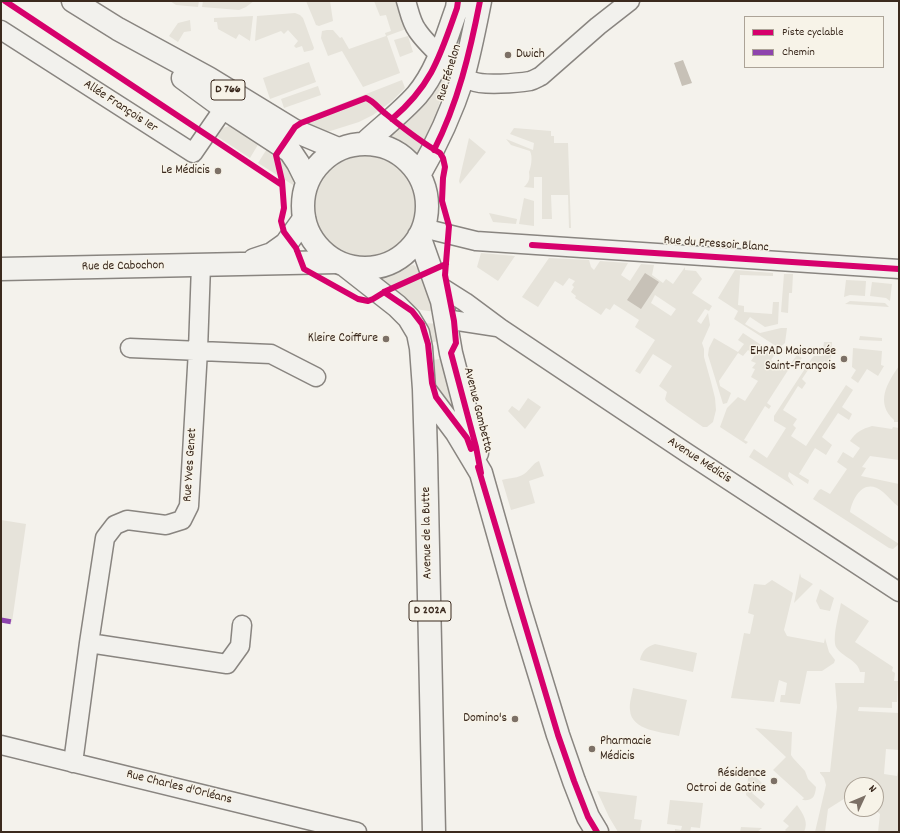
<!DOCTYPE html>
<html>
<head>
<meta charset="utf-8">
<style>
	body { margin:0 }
	#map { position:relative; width:900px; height:833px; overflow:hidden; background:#f4f2ec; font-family:Dekko,sans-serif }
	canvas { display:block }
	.frame { position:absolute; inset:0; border:2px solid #3b2a1e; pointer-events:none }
	.legend { position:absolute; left:744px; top:16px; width:140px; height:52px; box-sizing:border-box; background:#f7f3e8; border:1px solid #aca397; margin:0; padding:5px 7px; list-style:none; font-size:12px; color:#3b2a1e }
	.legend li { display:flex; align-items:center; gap:8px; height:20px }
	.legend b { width:20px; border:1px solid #aca397 }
	.north { position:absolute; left:844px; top:777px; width:40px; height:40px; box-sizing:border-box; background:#f7f3e8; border:1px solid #aca397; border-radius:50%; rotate:46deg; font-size:11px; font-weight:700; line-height:16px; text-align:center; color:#3b2a1e }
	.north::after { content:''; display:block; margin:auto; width:14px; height:18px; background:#7c7066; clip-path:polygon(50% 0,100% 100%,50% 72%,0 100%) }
</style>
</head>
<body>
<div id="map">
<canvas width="900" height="833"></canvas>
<div class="frame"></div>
<ul class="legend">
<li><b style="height:5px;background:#d6006c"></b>Piste cyclable</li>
<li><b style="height:5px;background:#8e44ad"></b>Chemin</li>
</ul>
<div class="north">N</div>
</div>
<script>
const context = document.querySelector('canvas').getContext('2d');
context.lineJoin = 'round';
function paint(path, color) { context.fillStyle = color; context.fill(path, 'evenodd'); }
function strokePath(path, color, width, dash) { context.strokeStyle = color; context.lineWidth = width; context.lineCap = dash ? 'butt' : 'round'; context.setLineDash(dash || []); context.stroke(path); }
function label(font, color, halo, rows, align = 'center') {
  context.font = font + ' Dekko,sans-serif'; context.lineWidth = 3; context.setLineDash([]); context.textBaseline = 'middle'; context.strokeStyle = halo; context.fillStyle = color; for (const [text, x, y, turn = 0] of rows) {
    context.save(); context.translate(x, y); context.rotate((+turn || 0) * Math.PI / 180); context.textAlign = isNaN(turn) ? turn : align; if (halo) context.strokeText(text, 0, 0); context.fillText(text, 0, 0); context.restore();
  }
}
paint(new Path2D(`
	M170,1H199L198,7L176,5Z
	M203,1H254L246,7L239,10L202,7Z
	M306,1H330L333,21L319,26L316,25Z
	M374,1H396L406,29L387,36L400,73L363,87L342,51L328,56L321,38L322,31L327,30H333L340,38L342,37L349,49L386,36L385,33L391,31L386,15L380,16Z
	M295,13L300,15L303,18L314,48L313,50L304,52L302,46L296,48L294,46L298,41L288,30L284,34L281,31L255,41L257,16Z
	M253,16L250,41L239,34L236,39L218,29L217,22H214V18Z
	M190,20L191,31L184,32L178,42L169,36L178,23Z
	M408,36L413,52L400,57L394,40Z
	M309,62L316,82L270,99L263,78Z
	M443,78L445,82L436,116L434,138L423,157L407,145L388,137L439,79Z
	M402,80L405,88L392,101L373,115L359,122L324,133L292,123Z
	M318,86L321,95L284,108L281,99Z
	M232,125L262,138L250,158L215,135L220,129Z
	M514,128L551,131V136H554V143H568L571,228H569L568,195H551L552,219H542V177H534V188L524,187C529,182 530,179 529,172C531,167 533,157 530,151L511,145L506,139L533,150L534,143L510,134Z
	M469,138L486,152L460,184L459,181Z
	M270,144L295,176L293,185L258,163Z
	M315 206a50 50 0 1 1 100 0a50 50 0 1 1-100 0Z
	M524,198L534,201V226L519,224Z
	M489,213L517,219L516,224L493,222Z
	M481,253L515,256L498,281L477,267Z
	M549,258L589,260L591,267L594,270L600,261L628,263L621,275L630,281L641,264L654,265L652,275L663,283L666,279L673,284L685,267V270L696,271L702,279L692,293L712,306L709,311L705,309L697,321L701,324L708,313L710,325L702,343L704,349V357L711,382L715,398L716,410L713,422L707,427H703L667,402L665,399L667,392L659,386L672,366L653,354L640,374L635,371L655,340L635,327L639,320L614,304L610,310L606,308L601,315L575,298L576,296L571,292L574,287L572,285L575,281L569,278L563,286L555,281L538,307L522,297ZM655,295L676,309L671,316L651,303Z
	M414,265C427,276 433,296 436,312L421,310L408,304L374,279L387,277L408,266Z
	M735,270L773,273V276L740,275L738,305L744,306V312L772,314L773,302H779L778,324L765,327L750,317L745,324L760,333L781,328H787L785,343L779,348L734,319L738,311L718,298Z
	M784,274H793L792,293H789L788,313L781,312Z
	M846,280L866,281L865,296L850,295L844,297Z
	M872,282L892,284L890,301L886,298L870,296Z
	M850,301L885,303L889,307L845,304Z
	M425,323L439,324L443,341L431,342Z
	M743,333L775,354L771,360L786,370L797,355L802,358L798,363L794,361L767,403L771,406L769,409L765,406L744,440L748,442L746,444L720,427L727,408L738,397L745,401L758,381L751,377L755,369L752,368L756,363L751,361L755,355L748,350L743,356L738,353L719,381L720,386L731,393L727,403L723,404L708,355L709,348L714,338L738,352L744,344L738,340Z
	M860,336L882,338V341L859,340Z
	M824,342H832L830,365L824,361L819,368L812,364L802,379L806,383L802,389L798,386L783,410L797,419L793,425L796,428L791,436L806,446L846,385L853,390L842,407L852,414L849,420L838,413L822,437L832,445L826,455L815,448L799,474L809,480L808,484L789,472L788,476L794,486L749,457L754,449L767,458L786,428L774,421V416L812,358L814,356H822Z
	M853,348L882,351L881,365L884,366L878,376L867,369L858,383L851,378L856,370L852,367Z
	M446,358L461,416L455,418L437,391L433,376V360Z
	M899,366V422H894V420C875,403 887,383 899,366Z
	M528,398L541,407L525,429L508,411L512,406L519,411Z
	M872,426L892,429L893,427L899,428V460L870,456L862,467L866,468L861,476L899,484V507C893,503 888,496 883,492C865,477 853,496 850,512L899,544L893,549L889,548L813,499L819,490L821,489L830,494L847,469L837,462L843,452L853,458L860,448L850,441C856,432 862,429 872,426Z
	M539,461L544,476L529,481L535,503L511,510L502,480C509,478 519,478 524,474C530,470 533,463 539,461Z
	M1,520L26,524L12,622L1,620Z
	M800,573L801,577L813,584L794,603Z
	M772,580L793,593L784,630L787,636L824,643L825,638L829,652L835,660L834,663L822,671H807L800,704L780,702L781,695H785L787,683L779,680L774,702L731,698L744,633L750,634L754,615L748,613L754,584L765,585Z
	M820,589L834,598L830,611L820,609L816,601Z
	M841,603L869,621L855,642L893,667L892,671L895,673L894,681H898L897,702H892V708L859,707L858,711L899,713V750L886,749L884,774L897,776L899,766V832H878L880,814L874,809H876V785H852V798L847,797L828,809L825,832H815L826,785L824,778L820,773V772H830L837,707L835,683H864L865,672H860C858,660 842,657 836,647C832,638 839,613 841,603Z
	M655,644L697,653L693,672L640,660C642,651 646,647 655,644Z
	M633,688L687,700L679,736C663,732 631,731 630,710C629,703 632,695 633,688Z
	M755,728L792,732L791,755L793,758L805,771L808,779L816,787C815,797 813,801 802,800L804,798L773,770L786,757Z
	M749,770L762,783L752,793L765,804L761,809L746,795Z
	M597,791L637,796L634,819L642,820L640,832H618L609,817Z
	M670,800L703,803L700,828L691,827L690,832H675V829L681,830L682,826L667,824Z
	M797,805C803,814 809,822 804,832H787L785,830L789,826L783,821Z
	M741,827L762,828L757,832H740Z`), '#e6e3da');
paint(new Path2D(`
	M683,60L692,83L682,86L674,63Z
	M645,273L659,282L641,309L627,300Z`), '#c7c1b7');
const street = new Path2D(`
	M406,1C409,10 411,22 417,30C424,41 460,77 472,81C483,86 518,83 530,81C534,80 537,78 541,76L598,26L630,1
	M1,30L193,153L224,108
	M423,228L476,241L899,269
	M435,283L465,302L500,328L687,453L899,592
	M445,319L497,327
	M130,348L271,354L316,377
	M89,643L227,664L240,646L242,625
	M1,745L357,832
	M73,763L89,643L105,538L115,525L127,520L166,525L182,520L189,506L198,350L201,265`);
const secondary = new Path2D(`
	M254,260L272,254L286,244L304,219
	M1,269L337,262`);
const primary = new Path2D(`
	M73,1L118,29L208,78L293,130L338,149
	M183,78L224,108L290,151L298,163L307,181
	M365,143C382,127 401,113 417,95C438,70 446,38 457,8L458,1
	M303 206a62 62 0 1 1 124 0a62 62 0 1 1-124 0Z
	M419,175C437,144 452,111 463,77C470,52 475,26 480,1
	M419,236L442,301L451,353L477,453
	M346,266L397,306L409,318L418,333L421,348L424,389L426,455L434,832
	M424,389L457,433L481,473L518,604L558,735L574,781L588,817L597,832`);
strokePath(street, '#898580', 21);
strokePath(secondary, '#898580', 25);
strokePath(primary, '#898580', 25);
strokePath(street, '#f2f1ed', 18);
strokePath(secondary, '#f2f1ed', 22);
strokePath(primary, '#f2f1ed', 22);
strokePath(new Path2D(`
	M1,620L12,622`), '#8e44ad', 5, [10, 5]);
strokePath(new Path2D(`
	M5,1L282,185
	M392,119C432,85 440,56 457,8L458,1
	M434,150C458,103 470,52 480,1
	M532,245L899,269
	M446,264L386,291L373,299L368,301L358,299L304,269L296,248L284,232L281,221L284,208L282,181L276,155L295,127L301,123L366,98C374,101 379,109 386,114C403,128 421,142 440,153L443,158L445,167L443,178L442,201L449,226L445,275L454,321L456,343L451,353L476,447L481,473
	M384,292L412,311L422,324L428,344L432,383L436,397L467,438L471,449
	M478,467L558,735L574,781L588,817L597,832`), '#d6006c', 6);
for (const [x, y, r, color] of [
	[508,55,4,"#7c7066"],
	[218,171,4,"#7c7066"],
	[386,339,4,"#7c7066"],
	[844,359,4,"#7c7066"],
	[515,719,4,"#7c7066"],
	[592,749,4,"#7c7066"],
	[774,781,4,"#7c7066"]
]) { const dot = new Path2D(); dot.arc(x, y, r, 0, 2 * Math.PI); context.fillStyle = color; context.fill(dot); strokePath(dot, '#f7f3e8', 1.5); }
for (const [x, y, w] of [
	[228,90,34],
	[430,611,42]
]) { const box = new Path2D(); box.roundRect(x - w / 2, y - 10, w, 20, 3); context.fillStyle = '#f7f3e8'; context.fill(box); strokePath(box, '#3b2a1e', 1); }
label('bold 12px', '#3b2a1e', null, [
	["D 766",228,90],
	["D 202A",430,611]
]);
label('13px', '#3b2a1e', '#f7f3e8', [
	["Dwich",516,55,"left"],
	["Le Médicis",210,171],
	["Kleire Coiffure",378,339],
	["EHPAD Maisonnée",836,352],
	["Saint-François",836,367],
	["Domino's",507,719],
	["Pharmacie",600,742,"left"],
	["Médicis",600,757,"left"],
	["Résidence",766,774],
	["Octroi de Gatine",766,789]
], 'right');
label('13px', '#3b2a1e', '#f7f3e8', [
	["Rue Fénelon",450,73,-73],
	["Allée François 1er",120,107,33],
	["Rue du Pressoir Blanc",716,245,4],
	["Rue de Cabochon",123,267,-1],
	["Avenue Gambetta",477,410,76],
	["Avenue Médicis",699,461,33],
	["Rue Yves Genet",191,465,-86],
	["Avenue de la Butte",428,533,-91],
	["Rue Charles d'Orléans",179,788,14]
]);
</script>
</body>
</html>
